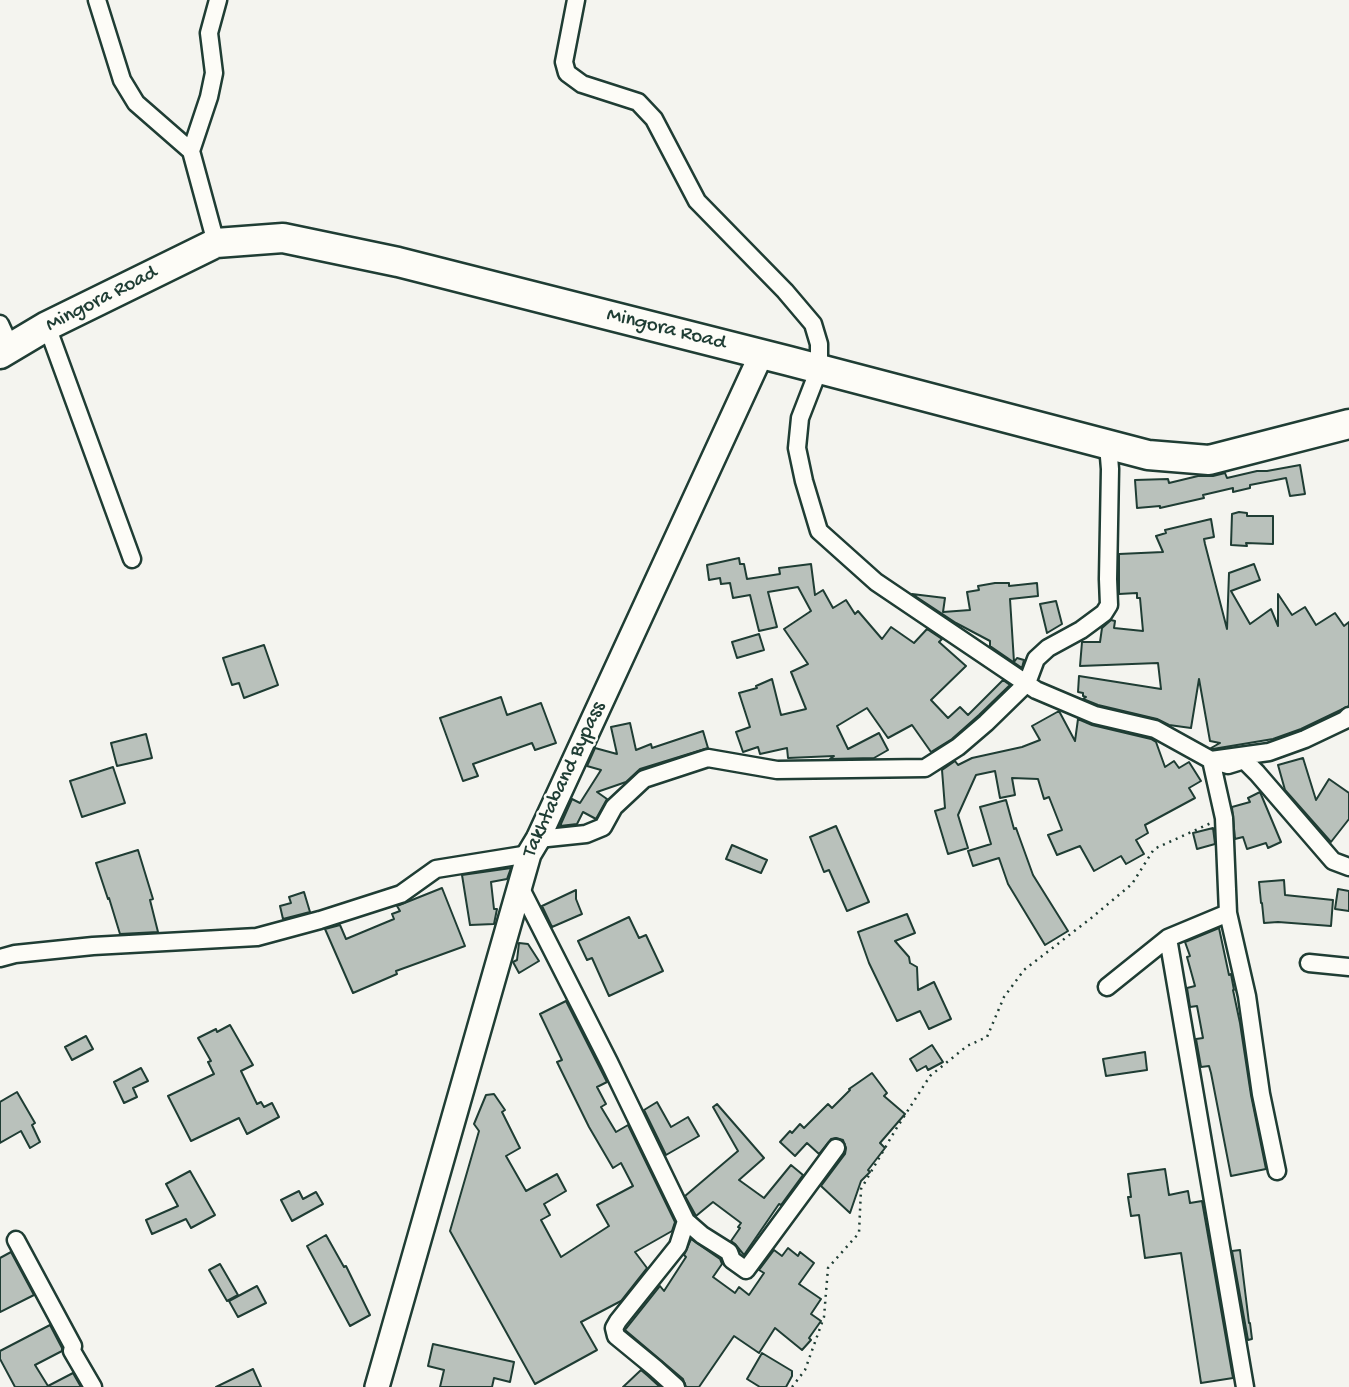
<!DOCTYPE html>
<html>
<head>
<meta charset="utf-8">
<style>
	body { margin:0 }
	canvas { display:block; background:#f4f4ef }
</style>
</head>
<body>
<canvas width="1349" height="1387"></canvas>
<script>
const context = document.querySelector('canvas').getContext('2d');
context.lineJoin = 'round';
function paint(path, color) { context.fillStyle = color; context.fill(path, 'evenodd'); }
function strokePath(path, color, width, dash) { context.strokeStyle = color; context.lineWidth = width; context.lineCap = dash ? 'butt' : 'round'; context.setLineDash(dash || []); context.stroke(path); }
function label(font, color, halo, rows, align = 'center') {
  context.font = font + ' "Gochi Hand",sans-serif'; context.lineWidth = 5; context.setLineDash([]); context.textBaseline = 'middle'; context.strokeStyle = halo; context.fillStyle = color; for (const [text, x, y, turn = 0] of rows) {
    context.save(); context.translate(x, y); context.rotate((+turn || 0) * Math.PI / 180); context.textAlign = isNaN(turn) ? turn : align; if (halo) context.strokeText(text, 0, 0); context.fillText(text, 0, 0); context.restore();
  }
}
const building = new Path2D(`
	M1300,465L1305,494L1290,496L1286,478L1250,485V488L1233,492V488L1203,495L1204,498L1160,508V506L1137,508L1135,480L1168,479L1169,483L1198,476H1213L1225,473L1227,478L1257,471H1267Z
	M1239,512L1247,513V516H1273V544L1246,543L1247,546L1231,545L1232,514Z
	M1211,519L1214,537L1204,539L1205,544L1227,629L1229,573L1254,564L1260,580L1231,591L1250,624L1271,609L1278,626V594L1292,615L1305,607L1316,625L1335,613L1344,626L1349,622V706L1301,729L1273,739L1213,749L1211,748L1220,743L1210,741L1199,679L1191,728L1169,725L1157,719L1098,705L1083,699L1086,697L1083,696V693L1078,692L1079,676L1161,689L1158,663L1080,666L1082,642H1100L1102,628L1111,620L1115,621L1114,628L1143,631L1140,598H1137V593L1119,594V554L1163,552L1156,536L1166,533L1165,530Z
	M739,558L740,564H744L747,579L780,574L779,568L811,564L815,595L823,590L833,608L846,600L855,614L858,611L882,639L891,627L914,643L927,629L942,639L939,642L966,666L931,700L948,718L960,707L968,715L1003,680L1010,685L979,715L952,739L931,752L912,725L888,738L867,708L837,726L848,749L879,733L888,750L874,758L830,759L834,756L788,758L787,748L760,754L758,747L743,752L736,732L750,727L739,693L757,688L756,686L772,679L781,715L806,709L791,672L808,664L784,629L811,611L798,587L768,592L777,627L759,631L750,595L733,598L730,583L721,584L720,578L709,580L707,565Z
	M995,583H1009V586L1037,583L1038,596L1010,599L1014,662L1017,658L1024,660L1022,668L990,646V641L956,623L912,594L945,598L943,612L970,610L967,592L979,590L978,586Z
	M1056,601L1062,624L1047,633L1040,604Z
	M759,634L764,650L737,658L732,642Z
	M264,645L278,685L244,698L239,683L232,685L223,658Z
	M501,697L507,715L541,703L556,743L535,750L532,743L473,764L478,776L463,781L440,718Z
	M1059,711L1075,741L1078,719L1092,725L1151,739L1156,742L1165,767L1174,761L1179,768L1189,762L1201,781L1189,788L1195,798L1145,825L1148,833L1136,840L1144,854L1126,864L1121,856L1094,871L1080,846L1057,855L1048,835L1062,830L1049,797L1044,799L1038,779L1012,778L1015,795L1000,798L995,771L976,775L958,815L968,848L948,854L935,811L945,808L942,770L955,761L958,765L972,758L1022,747L1040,740L1032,726Z
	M630,723L636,750L651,744L652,748L703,731L708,748L640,769L626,782L597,792L607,799L596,819L583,812L577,824L560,826L572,799L580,803L601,770L587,766L595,748L617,754L611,727Z
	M146,734L152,758L117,766L111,743Z
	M1303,758L1316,800L1329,779L1349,793V819L1331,842L1285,790L1278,765Z
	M113,767L125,803L82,817L70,781Z
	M1260,792L1281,842L1268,848L1266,843L1247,849L1243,837L1235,839L1232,807L1250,802L1248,798Z
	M1006,800L1014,829L1016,828L1033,875L1068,931L1045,945L1008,884L999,858L973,866L968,851L991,844L980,807Z
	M836,826L869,902L847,911L829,870L824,872L810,837Z
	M1213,828L1215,844L1197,849L1193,833Z
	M732,845L767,860L761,873L726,859Z
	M138,850L153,899L150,900L158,932L120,934L109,898L108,899L96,863Z
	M511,868L507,879L491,882L494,909H497L494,924L470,925L462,875Z
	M1284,880L1285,895L1333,900L1331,926L1278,922L1264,923L1262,903H1261L1259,882Z
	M442,888L465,946L396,971L397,974L353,993L325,929L340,925L346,939L394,919L392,914L400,911L397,906Z
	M1338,889L1349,891V911L1335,909Z
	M576,890V899L582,914L552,927L542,906Z
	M304,892L310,912L283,919L280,906L291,903L289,897Z
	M907,914L915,933L895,941L909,957L910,963L917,967L918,990L934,982L951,1019L929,1029L920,1011L897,1021L869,963L858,932Z
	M629,917L639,938L646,935L663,971L609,996L592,958L587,960L578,941Z
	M1219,928L1229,975L1231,974L1234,990H1233L1240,1023L1251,1095L1266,1169L1231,1176L1211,1073L1209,1066L1201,1067L1196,1039L1203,1038L1197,1006L1190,1007L1187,988L1195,986L1187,957L1190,956L1185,942Z
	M519,943L528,944L539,961L519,973L513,962L517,960Z
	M566,1001L607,1082L597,1087L606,1104L601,1107L616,1132L628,1125L675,1222L672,1231L635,1252L647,1268L621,1301L581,1322L597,1350L535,1384L450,1231L479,1131L474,1124L486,1095L494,1094L505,1110L502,1112L520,1148L506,1156L526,1191L557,1174L566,1191L544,1204L550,1215L541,1220L561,1257L609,1226L597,1205L633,1186L621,1163L613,1168L589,1127L557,1062L562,1060L540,1014Z
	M230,1025L253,1065L241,1071L257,1104L261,1102L264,1107L272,1103L279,1117L247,1134L239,1118L191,1141L168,1096L214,1074L208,1062L211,1061L198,1038L216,1029L217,1032Z
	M86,1036L93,1049L72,1060L65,1047Z
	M932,1045L943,1062L928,1070L926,1066L917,1071L910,1059Z
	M1145,1052L1147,1070L1106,1076L1103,1059Z
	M141,1068L148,1081L133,1088L137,1097L124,1103L114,1082Z
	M872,1073L887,1093L884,1096L905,1114L880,1143L885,1148L868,1170L870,1172L861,1181L850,1213L821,1186L845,1154L846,1148L843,1140L836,1138L831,1139L819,1154L807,1143L795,1156L780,1142L790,1131L792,1133L800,1124L804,1128L828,1104L832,1108L850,1090L849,1089Z
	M17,1092L35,1123L32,1125L40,1142L30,1148L21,1131L0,1143V1102Z
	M657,1102L671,1127L688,1117L699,1136L666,1155L644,1110Z
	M717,1104L764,1158L739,1180L764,1198L791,1165L803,1175L781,1205L779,1204L744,1255L735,1244L731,1241L740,1228L738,1227L741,1223L713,1202L696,1216L685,1196L738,1151L713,1107Z
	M1165,1169L1169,1195L1188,1191L1190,1203L1202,1201L1233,1378L1201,1383L1181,1253L1145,1258L1139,1215L1131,1216L1128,1197H1131L1128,1174Z
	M190,1171L215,1215L191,1228L186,1219L152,1234L146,1220L178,1206L166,1184Z
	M299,1191L303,1199L316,1192L323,1204L292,1221L281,1200Z
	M326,1235L344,1267L346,1266L370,1315L350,1326L307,1246Z
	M691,1239L720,1259L722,1264L713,1277L735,1293L739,1287L749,1295L764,1273L759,1270L774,1250L782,1256L788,1248L798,1256L800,1252L814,1263L799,1284L821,1299L811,1314L821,1321L809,1338L811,1340L802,1350L775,1328L759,1353L734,1336L699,1387H686L683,1379L625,1330L660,1286L664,1291L686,1257L684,1255Z
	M1240,1250L1249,1323H1250L1252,1339L1248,1340L1232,1251Z
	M11,1252L34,1295L0,1312V1258Z
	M220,1264L238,1295L227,1301L209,1270Z
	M257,1286L266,1303L238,1317L229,1301Z
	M50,1325L62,1348V1351L35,1365L48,1386L73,1373L81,1387H15L0,1359V1351Z
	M433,1344L514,1362L510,1382L494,1378L492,1387H440L444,1370L428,1366Z
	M762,1353L792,1371V1376L786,1387H760L747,1379Z
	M253,1369L261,1387H216Z
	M641,1370L648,1376L660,1387H623Z`);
paint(building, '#b9c1bb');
strokePath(building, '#1f3d34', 2);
const minor = new Path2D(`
	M97,0L122,80L136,103L191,151L216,243
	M576,0L564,62L567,73L582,84L638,102L654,119L697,201L785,291L813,324L819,344V369L800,418L797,448L804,481L819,531L876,582L1036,690L1095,715L1155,729L1211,760L1228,765L1241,761L1246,762L1257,773L1333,861L1349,867
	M191,151L209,97L214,73L209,33L218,0
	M0,324L11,348
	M47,326L132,559
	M538,839L586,834L603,827L614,807L644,779L708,758L777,770L925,768L958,747L986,723L1027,683L1036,659L1048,648L1081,630L1104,613L1109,605L1108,579L1110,469L1108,445
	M520,887L609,1062L686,1221L678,1246L618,1321L614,1328L616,1336L655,1368L676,1387
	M1168,938L1245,1387
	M0,958L15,954L93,946L257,937L320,920L401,894L436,869L529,854
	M1309,963L1349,967
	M1107,987L1168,938L1228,913
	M1277,1171L1261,1094L1247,996L1228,913L1224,818L1211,760L1269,752L1305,739L1345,720L1349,716
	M686,1221L702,1235L729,1252L732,1260L746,1270L836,1148
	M16,1240L73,1346L72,1351L93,1387`);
const secondary = new Path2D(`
	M377,1387L529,854L538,839L761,355`);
const trunk = new Path2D(`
	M0,354L47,326L216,243L283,238L398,262L789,361L1148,455L1209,460L1349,424`);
strokePath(minor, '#1f3d34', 21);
strokePath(secondary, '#1f3d34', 28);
strokePath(trunk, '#1f3d34', 33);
strokePath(new Path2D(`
	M792,1387L805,1370L824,1317L828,1268L859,1233L861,1189L896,1129L930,1076L967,1046L987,1037L1004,997L1024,970L1090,919L1132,884L1154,849L1211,823`), '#1f3d34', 2.5, [2, 5]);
strokePath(minor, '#fdfcf7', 16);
strokePath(secondary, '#fdfcf7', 23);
strokePath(trunk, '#fdfcf7', 28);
label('21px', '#1f3d34', '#fdfcf7', [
	["Mingora Road",102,300,-27],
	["Mingora Road",666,330,14],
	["Takhtaband Bypass",565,780,-65]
]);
</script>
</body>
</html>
